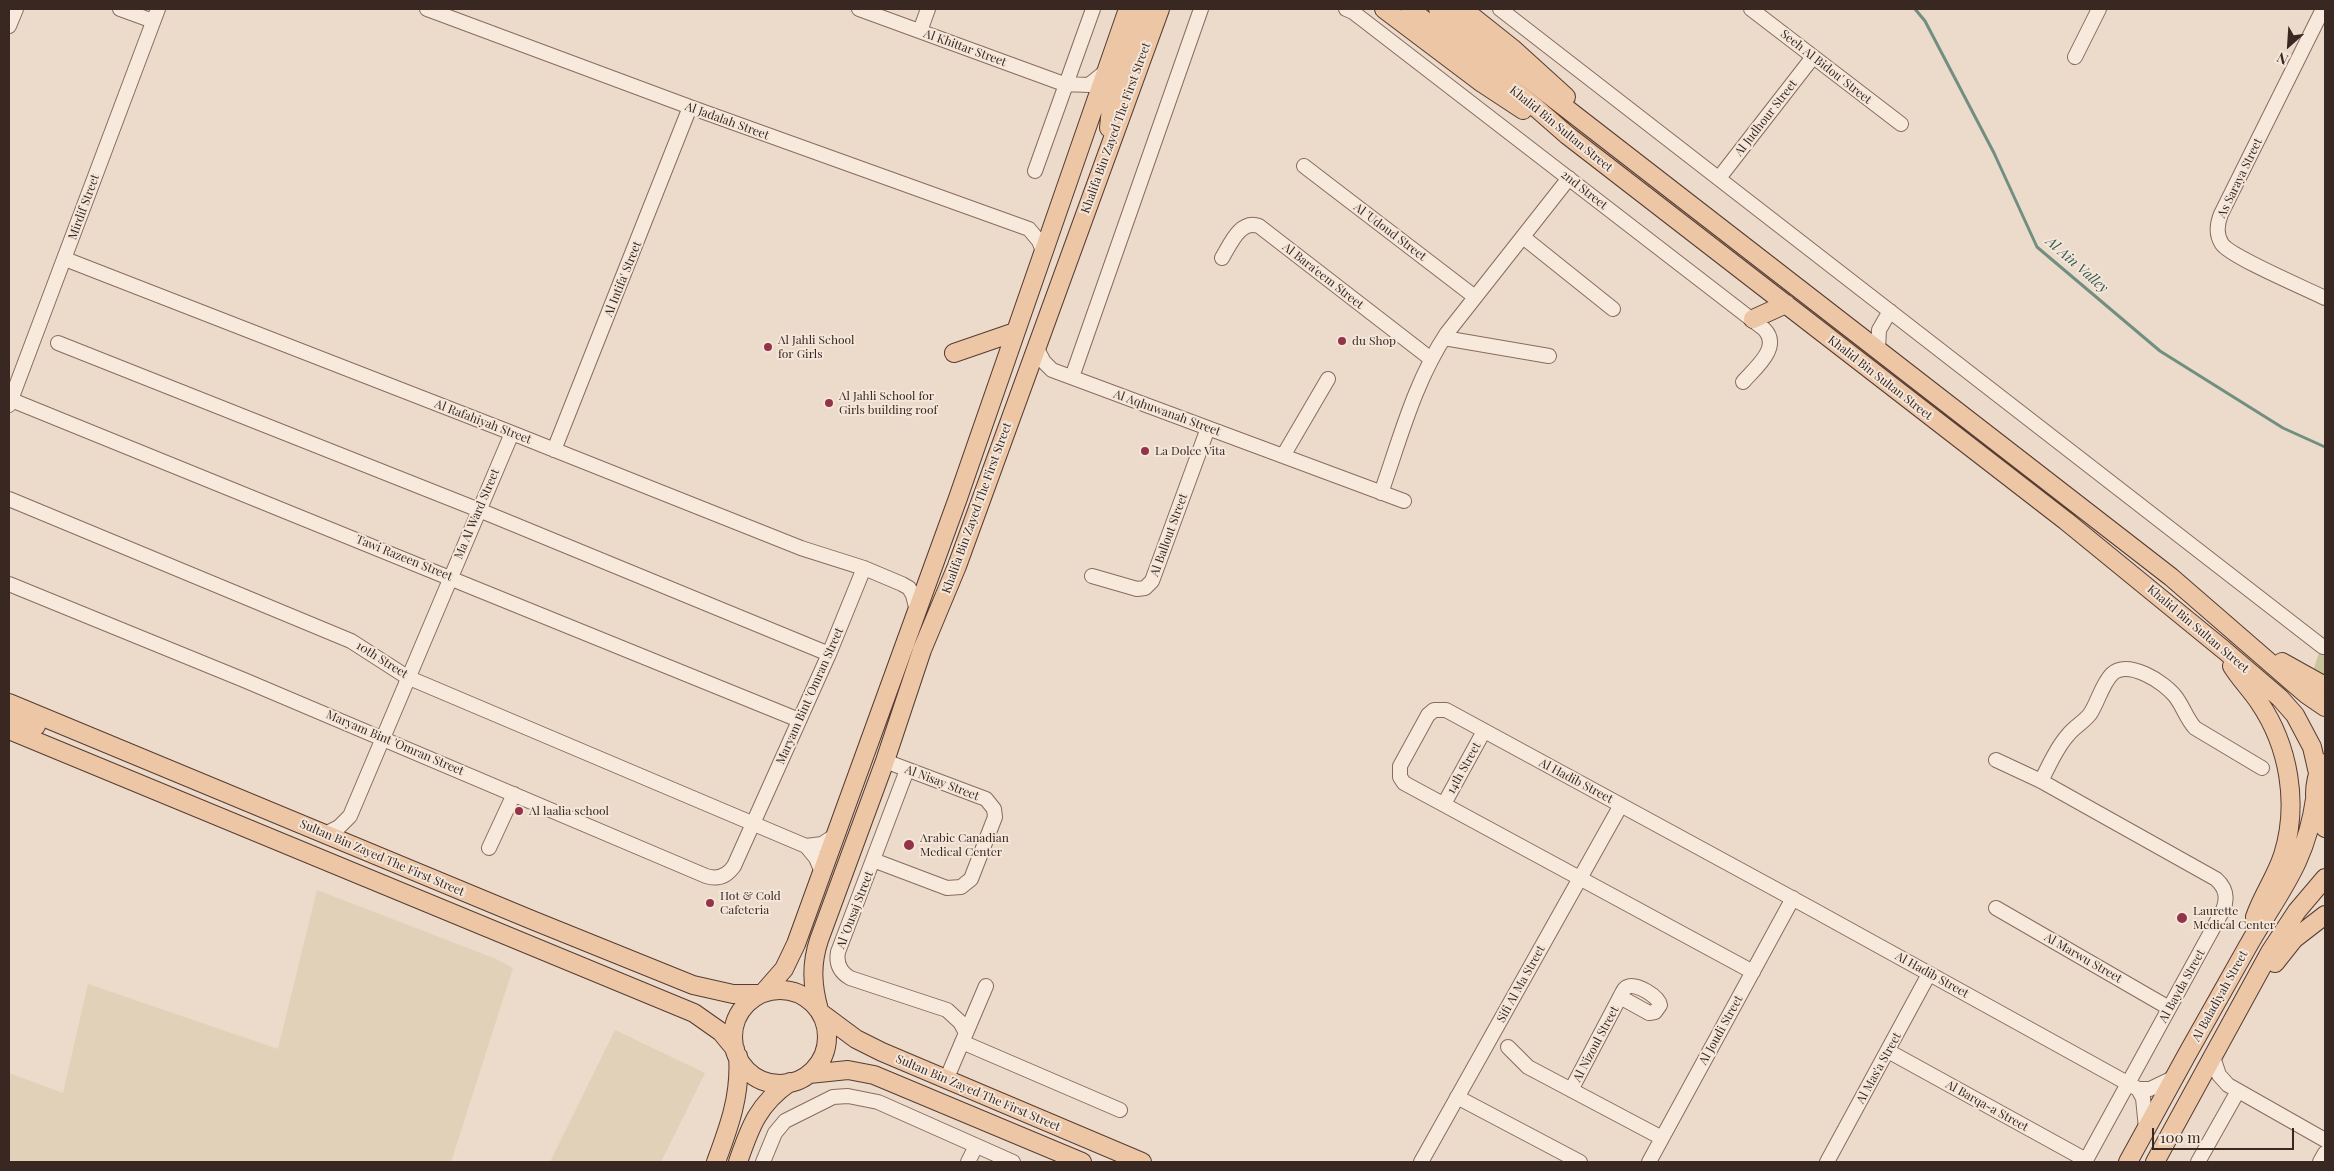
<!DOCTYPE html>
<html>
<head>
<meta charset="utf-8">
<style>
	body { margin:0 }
	#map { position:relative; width:2334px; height:1171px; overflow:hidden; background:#ecdaca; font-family:"Playfair Display",serif }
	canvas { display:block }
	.frame { position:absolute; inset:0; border:10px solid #392822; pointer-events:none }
	.north { position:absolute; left:2264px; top:20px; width:50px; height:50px; -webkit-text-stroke:4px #f4e6d9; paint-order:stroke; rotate:206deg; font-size:14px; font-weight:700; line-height:20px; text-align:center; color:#392822 }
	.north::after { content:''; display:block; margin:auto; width:18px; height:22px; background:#392822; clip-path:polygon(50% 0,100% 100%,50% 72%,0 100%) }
	.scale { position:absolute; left:2152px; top:1128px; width:142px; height:22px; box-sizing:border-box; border:2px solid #392822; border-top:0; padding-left:6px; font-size:15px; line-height:18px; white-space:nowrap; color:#392822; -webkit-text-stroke:4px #f4e6d9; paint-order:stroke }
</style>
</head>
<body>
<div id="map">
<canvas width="2334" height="1171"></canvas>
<div class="frame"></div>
<div class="north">N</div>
<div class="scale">100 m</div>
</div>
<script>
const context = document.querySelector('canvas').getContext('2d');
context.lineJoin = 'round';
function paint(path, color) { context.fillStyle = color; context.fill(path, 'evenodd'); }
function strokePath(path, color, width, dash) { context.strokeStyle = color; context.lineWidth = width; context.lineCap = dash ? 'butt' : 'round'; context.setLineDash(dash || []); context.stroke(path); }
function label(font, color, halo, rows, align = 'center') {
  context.font = font + ' "Playfair Display",serif'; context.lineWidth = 4; context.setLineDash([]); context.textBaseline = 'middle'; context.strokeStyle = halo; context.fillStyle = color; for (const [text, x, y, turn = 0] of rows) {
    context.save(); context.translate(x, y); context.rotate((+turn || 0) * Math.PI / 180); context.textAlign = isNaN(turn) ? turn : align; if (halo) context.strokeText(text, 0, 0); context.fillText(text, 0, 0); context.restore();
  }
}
paint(new Path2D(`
	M317,890L496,959L513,968L451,1162H9V1073L63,1093L88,984L278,1049Z
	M615,1030L705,1073L661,1162H550Z`), '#e1d1b8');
paint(new Path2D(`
	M2325,635V677L2313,671Z`), '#cac59e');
strokePath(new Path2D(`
	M1915,9L1925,21L1994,153L2037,247L2160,351L2283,428L2325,447`), '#718f81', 3);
const minor = new Path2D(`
	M120,9L153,21
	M427,9L690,107L1029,229L1039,241L1044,254
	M859,9L1064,84L1089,85L1105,72
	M1346,9L1353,12L1764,329C1782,347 1755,368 1743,382
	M1500,9L2323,647
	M1751,9L1901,124
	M2323,9L2221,214C2217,224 2216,235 2222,244C2231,257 2307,289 2325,298
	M9,26L16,9
	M920,31L928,9
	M2075,57L2099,9
	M1304,166L1475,297
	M1035,171L1093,9
	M1719,178L1813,57
	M1523,237L1613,309
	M1222,258C1230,245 1240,219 1259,226L1431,359
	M65,259L512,433L801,548L864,568L902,584L909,588L913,595L917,611
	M1444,338L1549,356
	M58,343L479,510L829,654
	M1036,347L1044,362L1052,370L1404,501
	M1878,349L1879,330L1890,311
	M1072,377L1201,9
	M9,399L799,720
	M9,405L158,9
	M554,450L690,107
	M1283,456L1328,379
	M1381,493C1400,439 1415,381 1447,333L1569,178
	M9,499L351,641L407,677L806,846L822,844L836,835
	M1092,576L1137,589L1145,588L1152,581L1208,428
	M9,584L244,680L706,876C718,880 727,876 734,866L829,654L864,568
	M1996,760L2041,781L2216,879C2226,888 2228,898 2223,910L2085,1162
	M907,770L838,952C836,963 840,972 850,978L947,1010L960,1022L966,1033
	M2041,781C2049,766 2056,748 2068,735C2074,727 2084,722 2090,714C2098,702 2102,684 2112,674C2128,659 2164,682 2175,696C2183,706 2186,718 2195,728L2262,768
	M1444,804L1484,731
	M325,834L339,827L350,816L512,433
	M806,846L816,858L822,872
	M489,848L514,794
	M873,860L947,888L961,887L971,879L995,817L994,809L986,799L885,761
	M1996,908L2169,1008
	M1753,972L1404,783L1400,777V766L1428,715L1434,710H1446L1812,909L2138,1089H2150L2175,1077
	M962,1042L1120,1110
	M1508,1047L1528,1067L1662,1138
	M1888,1051L2086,1160
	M2213,1057L2219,1075L2228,1085L2325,1140
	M946,1080L986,986
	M2138,1089L2143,1098L2146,1128
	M1571,1090L1620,997C1622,994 1623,989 1627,987C1636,982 1659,997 1660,1005L1655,1012L1649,1013L1620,997
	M1457,1097L1580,1162
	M763,1162L775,1133L785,1121L833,1097L848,1096L878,1102L1013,1162
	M968,1162L976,1146
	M1421,1162L1621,805
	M1649,1162L1793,898
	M1827,1162L1929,974
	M2198,1162L2238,1091
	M2320,1162L2325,1153`);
const major = new Path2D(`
	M1384,9L1482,83L1523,110
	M1410,9L1535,107L1567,135L2066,521L2224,650L2280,698L2295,715L2312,747L2318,773
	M1438,9L2171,577L2306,694L2325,707
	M1463,9L1512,48L1566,97
	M1109,128L1112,98L1144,9
	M1753,319L1786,304
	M954,353L1015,332
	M2282,662L2325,686
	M2232,666C2240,679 2251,690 2259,702C2289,746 2299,804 2283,855C2276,877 2262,896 2255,917
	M9,703L532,920L693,985L733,994H761
	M9,716L36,726
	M9,730L694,1013L721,1032L735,1049
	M2322,763C2313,784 2312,807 2325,828
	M2275,963L2294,939L2325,915
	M733 1037a47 47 0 1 1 94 0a47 47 0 1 1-94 0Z
	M763,993L784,969L796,944L958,498L1128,9
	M819,1010C812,985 811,964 819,940L885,761L922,650L957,566L1160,9
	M821,1013L856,1039L882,1052L1142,1162
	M809,1074L848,1070L874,1075L1082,1162
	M716,1162C729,1127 741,1095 738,1056
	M738,1162C750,1127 758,1104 790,1082
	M2128,1162C2167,1090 2207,1018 2248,946C2278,893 2306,864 2315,799
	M2155,1162L2270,952L2297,911L2325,878`);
strokePath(minor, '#886c5f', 16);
strokePath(major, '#563c33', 20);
strokePath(minor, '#f7eadd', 14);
strokePath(major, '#ecc6a5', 18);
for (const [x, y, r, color] of [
	[1342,341,5,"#933349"],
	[768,347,5,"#933349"],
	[829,403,5,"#933349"],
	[1145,451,5,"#933349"],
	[519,811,5,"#933349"],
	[909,845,6,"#933349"],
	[710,903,5,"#933349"],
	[2182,918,6,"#933349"]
]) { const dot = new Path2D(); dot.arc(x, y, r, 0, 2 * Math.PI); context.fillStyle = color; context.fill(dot); strokePath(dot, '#f4e6d9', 2); }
label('12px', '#392822', '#f4e6d9', [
	["Al Khittar Street",965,48,20],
	["Seeh Al Bidou' Street",1826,67,38],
	["Al Judhour Street",1766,118,-52],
	["Al Jadalah Street",727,121,20],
	["Khalifa Bin Zayed The First Street",1116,128,-70],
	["Khalid Bin Sultan Street",1561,129,39],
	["As Saraya Street",2240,178,-64],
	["2nd Street",1584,190,38],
	["Mirdif Street",84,207,-70],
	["Al 'Udoud Street",1390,232,37],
	["Al Bara'eem Street",1323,276,38],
	["Al Intifa' Street",623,279,-68],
	["Khalid Bin Sultan Street",1880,378,38],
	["Al Aqhuwanah Street",1167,413,20],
	["Al Rafahiyah Street",483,422,21],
	["Khalifa Bin Zayed The First Street",977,508,-70],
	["Ma Al Ward Street",477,514,-67],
	["Al Ballout Street",1169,535,-70],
	["Tawi Razeen Street",404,558,22],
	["Khalid Bin Sultan Street",2198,629,40],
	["10th Street",382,660,32],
	["Maryam Bint 'Omran Street",810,696,-66],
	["Maryam Bint 'Omran Street",395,743,23],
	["14th Street",1464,768,-61],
	["Al Hadib Street",1576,781,28],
	["Al Nisay Street",942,783,21],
	["Sultan Bin Zayed The First Street",382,858,23],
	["Al 'Ousaj Street",855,910,-69],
	["Al Marwu Street",2083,958,30],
	["Al Hadib Street",1932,975,29],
	["Sifi Al Ma Street",1521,984,-61],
	["Al Bayda Street",2182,986,-61],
	["Al Baladiyah Street",2220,996,-61],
	["Al Joudi Street",1721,1030,-61],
	["Al Nizoul Street",1596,1044,-62],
	["Al Mas'a Street",1879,1068,-61],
	["Sultan Bin Zayed The First Street",978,1093,23],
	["Al Barqa-a Street",1987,1106,29]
]);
label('12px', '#392822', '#f4e6d9', [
	["Al Jahli School",778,340],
	["for Girls",778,354],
	["du Shop",1352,341],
	["Al Jahli School for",839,396],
	["Girls building roof",839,410],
	["La Dolce Vita",1155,451],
	["Al laalia school",529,811],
	["Arabic Canadian",920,838],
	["Medical Center",920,852],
	["Hot & Cold",720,896],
	["Cafeteria",720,910],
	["Laurette",2193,911],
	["Medical Center",2193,925]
], 'left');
label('italic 14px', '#32584d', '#f4e6d9', [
	["Al Ain Valley",2077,265,41]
]);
</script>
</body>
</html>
